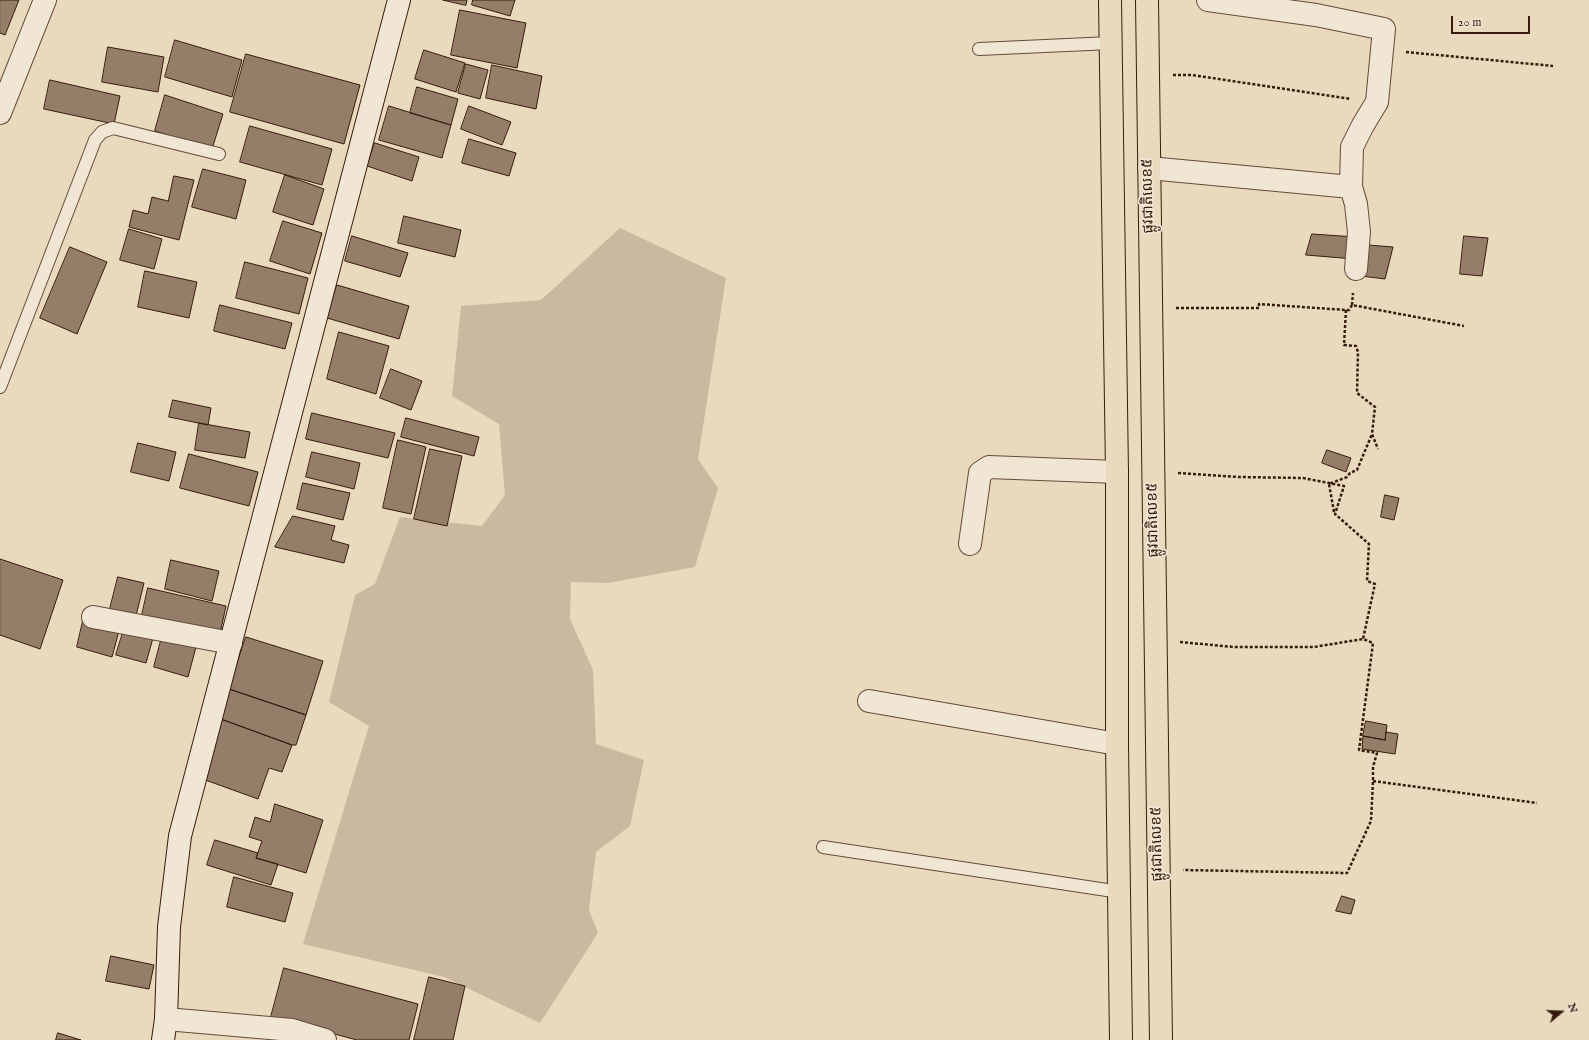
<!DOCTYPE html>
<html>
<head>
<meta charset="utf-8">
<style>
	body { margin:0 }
	#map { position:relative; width:1589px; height:1040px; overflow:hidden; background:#e9d9bd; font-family:"IM FELL English",serif }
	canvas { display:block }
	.north { position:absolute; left:1541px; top:992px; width:40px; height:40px; -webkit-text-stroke:3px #f1e6d4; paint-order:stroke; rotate:71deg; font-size:11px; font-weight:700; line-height:16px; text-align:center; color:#371c0d }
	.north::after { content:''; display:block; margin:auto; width:14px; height:18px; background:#371c0d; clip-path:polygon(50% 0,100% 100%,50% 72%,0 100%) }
	.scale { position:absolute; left:1451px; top:16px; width:79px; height:18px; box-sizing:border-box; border:2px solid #371c0d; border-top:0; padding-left:5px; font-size:12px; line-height:14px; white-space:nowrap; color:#371c0d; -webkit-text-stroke:3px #f1e6d4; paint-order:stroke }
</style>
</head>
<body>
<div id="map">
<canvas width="1589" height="1040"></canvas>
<div class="north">N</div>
<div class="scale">20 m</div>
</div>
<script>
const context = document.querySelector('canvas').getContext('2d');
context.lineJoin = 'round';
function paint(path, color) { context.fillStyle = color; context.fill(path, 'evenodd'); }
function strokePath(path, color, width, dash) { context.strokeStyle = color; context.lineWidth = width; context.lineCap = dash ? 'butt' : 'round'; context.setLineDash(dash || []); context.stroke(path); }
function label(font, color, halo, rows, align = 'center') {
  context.font = font + ' "IM FELL English","Noto Sans Khmer",serif'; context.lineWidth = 3.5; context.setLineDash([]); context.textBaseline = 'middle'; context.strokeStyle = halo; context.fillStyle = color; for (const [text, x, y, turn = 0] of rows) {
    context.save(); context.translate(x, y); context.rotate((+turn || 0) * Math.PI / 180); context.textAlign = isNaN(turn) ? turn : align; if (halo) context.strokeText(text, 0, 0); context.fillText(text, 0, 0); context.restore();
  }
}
paint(new Path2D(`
	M620,228L726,278L698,459L718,488L695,567L608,583L571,582L570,619L593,670L596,744L644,760L630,826L596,852L589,910L598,933L540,1023L444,977L303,944L369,726L329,702L355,595L375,584L400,517L482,526L505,495L499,424L452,396L461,306L541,300Z`), '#cbb99f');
const building = new Path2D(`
	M0,0H19L5,35L0,33Z
	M443,0H467L466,5Z
	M473,0H515L510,16L472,5Z
	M460,10L526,23L517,68L451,55Z
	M175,40L242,60L232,97L165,77Z
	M108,47L164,57L158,92L102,82Z
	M424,50L465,63L456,92L415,79Z
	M246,54L360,85L344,144L230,112Z
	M466,64L488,70L480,99L458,93Z
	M492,65L542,76L536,109L486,98Z
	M50,80L120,96L114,124L44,109Z
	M417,87L458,99L451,125L410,113Z
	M165,95L223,114L212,149L155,131Z
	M389,106L451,125L442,158L379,140Z
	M469,106L511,122L502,145L461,129Z
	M250,126L332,149L322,185L240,162Z
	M469,139L516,153L509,176L462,163Z
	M375,143L419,157L412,181L367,166Z
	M203,169L246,180L236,219L192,207Z
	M285,175L324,189L313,225L273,212Z
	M174,176L194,180L179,240L129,227L133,210L148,214L152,197L168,201Z
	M404,216L461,230L455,257L398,243Z
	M283,221L322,233L310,274L270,261Z
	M129,229L162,239L154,269L120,260Z
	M1312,234L1356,237L1354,259L1306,255Z
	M352,236L408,253L400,277L345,261Z
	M1464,236L1488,238L1482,276L1460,274Z
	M1368,245L1393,247L1385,279L1361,276Z
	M70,247L107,262L77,334L40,318Z
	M245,262L308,278L299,314L236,298Z
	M145,271L197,282L189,318L138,307Z
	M337,285L409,306L399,339L327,318Z
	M220,305L292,323L285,349L214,331Z
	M339,332L389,346L376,394L327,379Z
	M391,369L422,381L411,410L380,398Z
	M173,400L211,408L208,425L169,417Z
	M312,413L395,433L388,458L306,439Z
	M406,418L479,437L474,456L401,437Z
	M199,423L250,432L245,458L195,450Z
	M398,440L426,447L411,514L383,508Z
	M138,443L176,452L169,481L131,472Z
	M430,449L462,456L447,526L414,519Z
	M1327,450L1351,458L1346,472L1322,463Z
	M312,452L360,463L354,489L306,477Z
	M189,454L258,472L249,506L180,488Z
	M303,483L350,493L343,520L297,509Z
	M1385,495L1399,498L1394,520L1381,517Z
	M293,516L335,526L331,540L349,545L344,563L275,547Z
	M0,559L63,580L40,649L0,635Z
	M171,560L219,571L212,601L165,589Z
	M118,577L144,583L135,620L109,613Z
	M148,588L226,606L219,638L141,620Z
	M83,621L119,631L112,657L77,647Z
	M124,629L153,638L146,663L116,655Z
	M162,637L196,647L188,677L154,667Z
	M246,637L323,661L306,715L229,689Z
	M229,689L306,715L296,745H292L218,718Z
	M218,718L292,745L282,772L269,768L258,799L197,777Z
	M1366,721L1387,725L1385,740L1363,736Z
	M1386,732L1398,734L1395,754L1362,749L1363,736L1385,740Z
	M275,804L323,820L306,873L256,858L262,841L249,837L255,817L270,822Z
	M215,840L258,853L256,858L278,864L271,885L207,865Z
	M234,877L293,893L285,922L227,907Z
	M1342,896L1355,900L1351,914L1336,911Z
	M111,956L154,965L149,989L106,981Z
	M284,968L418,1004L409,1040H357L271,1017Z
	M429,977L465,986L453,1040H414Z
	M58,1033L81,1040H56Z`);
paint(building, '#947e69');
strokePath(building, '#371c0d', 1);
const lane = new Path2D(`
	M979,49L1111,43
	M0,387L95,140L102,132L113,128L219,154
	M823,847L1120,892`);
const street = new Path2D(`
	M1208,0L1316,15L1384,29L1377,102L1363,125L1352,147L1351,187L1356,204L1359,232L1356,269
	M0,113L45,0
	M1149,168L1351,187
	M970,544L980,473L989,467L1117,472
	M93,617L231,643
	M869,701L1117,744
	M166,1019L292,1030L325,1040`);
const secondary = new Path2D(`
	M163,1040L166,1019L169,927L180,836L399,0`);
const highway = new Path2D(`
	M1110,0L1117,472V744L1121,1040
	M1147,0L1161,1040`);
strokePath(lane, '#644b39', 14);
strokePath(street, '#644b39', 24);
strokePath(secondary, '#371c0d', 24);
strokePath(highway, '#371c0d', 24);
strokePath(new Path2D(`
	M1406,52L1553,66
	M1173,75H1192L1351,99
	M1352,305L1353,293
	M1176,308H1259V304L1346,310H1349L1352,305L1464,326
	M1346,310L1344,345L1356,346L1358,352L1357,393L1375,407L1372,434L1378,449
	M1178,473L1238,477L1303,478L1344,486L1335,514L1369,544L1367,581L1375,584L1363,639L1373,643L1359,750L1377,753L1373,767V781L1371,821L1347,873L1183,870
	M1334,512L1329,484L1347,477L1350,473L1357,470L1372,434
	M1180,642L1234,647H1314L1363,639
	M1373,781L1537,803`), '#371c0d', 2.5, [3, 2]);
strokePath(lane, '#f1e6d4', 12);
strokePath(street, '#f1e6d4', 22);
strokePath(secondary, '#f1e6d4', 22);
strokePath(highway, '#e9d9bd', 22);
label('15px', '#371c0d', '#f1e6d4', [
	["ផ្លូវជាតិលេខ៥",1149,196,-91],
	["ផ្លូវជាតិលេខ៥",1154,520,-91],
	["ផ្លូវជាតិលេខ៥",1158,844,-91]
]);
</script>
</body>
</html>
